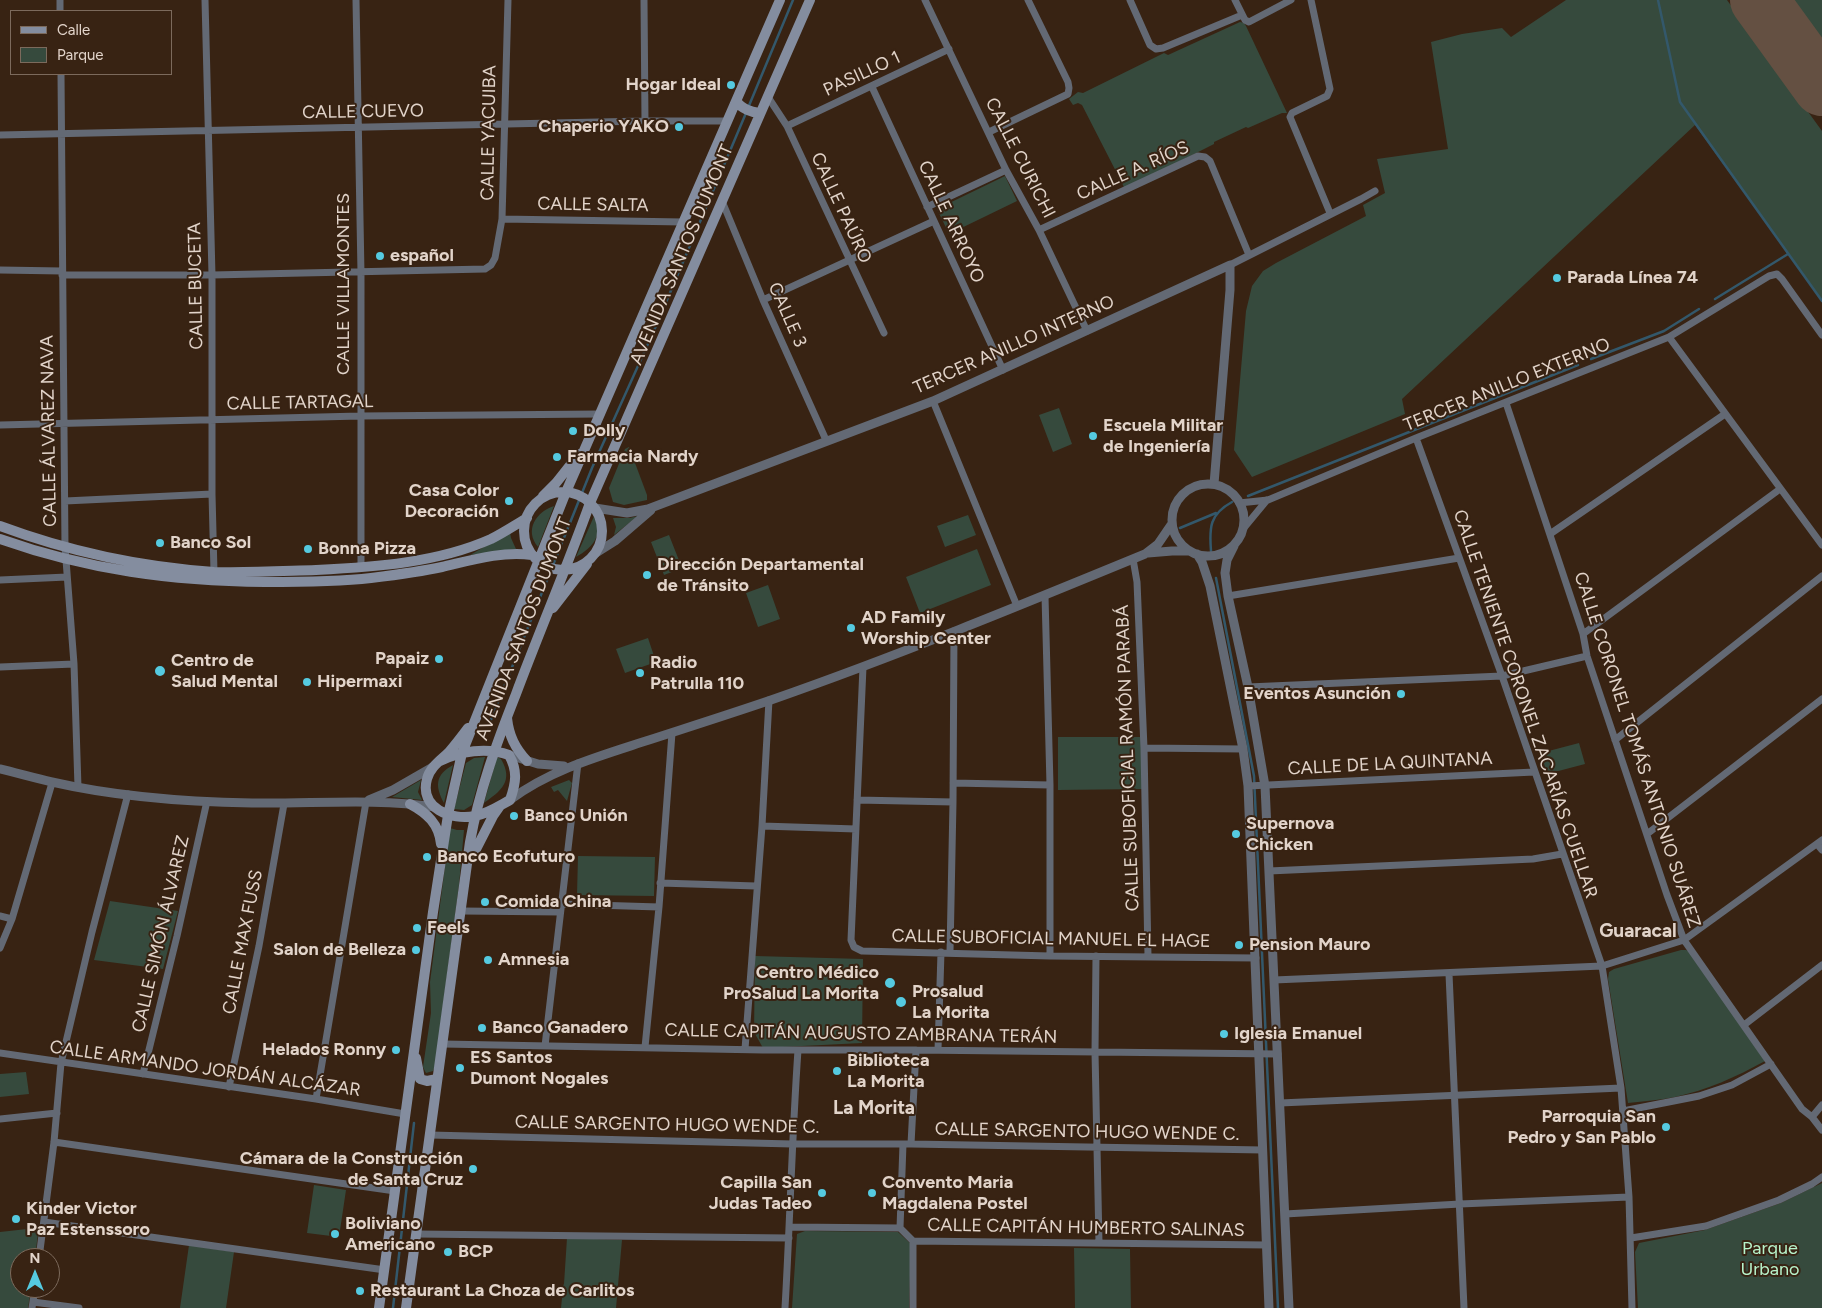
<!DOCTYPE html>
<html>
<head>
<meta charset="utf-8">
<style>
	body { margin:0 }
	#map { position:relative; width:1822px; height:1308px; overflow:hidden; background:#382313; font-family:Figtree,sans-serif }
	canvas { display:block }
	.legend { position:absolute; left:10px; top:10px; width:162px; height:65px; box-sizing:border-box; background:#382313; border:1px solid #7c6a5c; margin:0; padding:6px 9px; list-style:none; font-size:15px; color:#e2d4ca }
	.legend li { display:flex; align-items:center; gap:10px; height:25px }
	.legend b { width:25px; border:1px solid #7c6a5c }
	.north { position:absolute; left:10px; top:1248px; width:50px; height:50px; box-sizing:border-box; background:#382313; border:1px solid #7c6a5c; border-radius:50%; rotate:0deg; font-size:14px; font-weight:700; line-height:20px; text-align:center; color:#e2d4ca }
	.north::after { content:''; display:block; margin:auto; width:18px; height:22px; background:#55cae0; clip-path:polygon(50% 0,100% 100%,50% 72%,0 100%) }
</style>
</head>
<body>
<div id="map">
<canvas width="1822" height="1308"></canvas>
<ul class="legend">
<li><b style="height:6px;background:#848d9f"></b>Calle</li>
<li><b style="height:14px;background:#364a3d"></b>Parque</li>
</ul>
<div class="north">N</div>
</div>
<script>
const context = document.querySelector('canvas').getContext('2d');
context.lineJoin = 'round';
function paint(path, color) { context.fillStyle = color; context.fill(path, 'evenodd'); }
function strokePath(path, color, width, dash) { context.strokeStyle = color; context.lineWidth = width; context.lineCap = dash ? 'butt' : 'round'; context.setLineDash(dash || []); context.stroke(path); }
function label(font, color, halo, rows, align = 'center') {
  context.font = font + ' Figtree,sans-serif'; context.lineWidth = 4; context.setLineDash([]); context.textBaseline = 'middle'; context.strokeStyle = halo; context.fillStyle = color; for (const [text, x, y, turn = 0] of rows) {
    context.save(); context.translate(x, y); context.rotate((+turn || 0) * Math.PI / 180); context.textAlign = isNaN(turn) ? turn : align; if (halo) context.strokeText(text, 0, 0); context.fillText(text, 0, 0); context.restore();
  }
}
paint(new Path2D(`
	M1566,0H1727L1822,131V301L1695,125L1402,399L1405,414L1252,477L1234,450L1246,311L1252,286L1263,271L1276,263L1366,216L1363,205L1385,193L1377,159L1448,149L1431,42L1462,34L1502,28L1511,37Z
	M1792,0H1822V41Z
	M1240,22L1244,23L1246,26L1287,113H1282L1248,128L1246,127L1214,142V144L1125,189L1082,105L1078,103L1073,105L1069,99L1078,92L1083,93L1164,53L1168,55Z
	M1005,176L1017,201L949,234L937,209Z
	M1059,408L1072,444L1053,452L1039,415Z
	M629,447L647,495V500L624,505L613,502L609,488L625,449Z
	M554,506L538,547C524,530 536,512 554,506Z
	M595,514C603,535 594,547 576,557Z
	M968,515L976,535L945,547L937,526Z
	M638,516L614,535L616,527L613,518H630Z
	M510,532L511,538L516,549L470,555Z
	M669,535L682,568L664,575L651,542Z
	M977,549L991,585L920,613L906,577Z
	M768,585L780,619L758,627L746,593Z
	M648,638L656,662L625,673L616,649Z
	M1058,737H1142V789L1058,790Z
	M1579,743L1585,764L1547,774L1541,753Z
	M485,757L472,805L464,810L454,809L466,763L474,758Z
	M497,757L501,759C514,781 501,791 484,803Z
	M453,765L444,803C435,786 435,775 453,765Z
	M421,780L418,792L422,800L392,797Z
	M569,780L572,783L567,801L558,790L554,792L551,787Z
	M450,828L457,830H464L459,885L435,1066L433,1071L426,1073L423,1067L431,1013L430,982Z
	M578,856L655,857L654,896L577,895Z
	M110,901L178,911L163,969L94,960Z
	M1681,950H1686L1690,952L1765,1061C1736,1077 1707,1090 1675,1097C1660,1100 1644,1101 1628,1103L1608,979L1609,972L1614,969Z
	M755,956L863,959L862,1043L763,1048L754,1032Z
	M26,1072L29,1094L0,1097V1074Z
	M1822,1183V1308H1638L1635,1252L1639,1243L1705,1230L1781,1203Z
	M314,1185L346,1190L339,1237L307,1233Z
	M27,1229L38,1233L35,1258H20V1288H31L28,1308H0V1232Z
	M805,1231L898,1232L911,1244L909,1308H792L797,1234Z
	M567,1238L622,1240L616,1308H561L562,1298L559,1292L564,1284Z
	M189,1245L234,1252L226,1308H180Z
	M1074,1248L1130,1249L1131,1308H1075Z`), '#364a3d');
strokePath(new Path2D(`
	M1658,0L1680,102L1822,301
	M748,108L793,0
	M1715,299L1788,254
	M1591,359L1664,331L1699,309
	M1248,496L1578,365
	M1180,528L1216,513
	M1211,551C1209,527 1210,514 1232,502
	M1216,578L1254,776L1278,1308
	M488,727L592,468L656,326L746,113
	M393,1308L414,1123`), '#33586b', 2.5);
strokePath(new Path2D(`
	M1759,0L1822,87`), '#645042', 58);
strokePath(new Path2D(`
	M60,0V11
	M205,0L212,275V494L214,572
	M356,0L361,273V568
	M644,0L645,121
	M925,0L1006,170L1039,230L1087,331
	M1130,0L1150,45L1156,49L1163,48L1242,15
	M1235,0L1245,20L1249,22L1291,0
	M1311,0L1330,89L1327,96L1292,113L1290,117L1330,213
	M61,74L65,547L74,664L78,787
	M872,87L1003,370
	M768,97L787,126L884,333
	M787,126L949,49
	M989,132L1068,94L1069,88L1068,82L1028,0
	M0,135L645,121H727
	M722,201L763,300L826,440
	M927,207L1006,170
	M502,219L683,222
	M1039,230L1198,156L1205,157L1210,161L1249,255
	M1230,265L1361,199L1375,191
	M0,270L62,271
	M62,275H212L485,269L491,265L495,258L502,219L508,0
	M763,300L934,221
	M1669,337L1822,545
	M933,401L1017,606
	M1506,403L1583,634L1587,656L1667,895L1684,940L1802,1109L1812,1117L1822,1130
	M0,425L360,416L601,414
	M1416,438L1502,676L1602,966L1621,1088L1629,1197L1632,1308
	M65,501L212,494
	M1239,503L1268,500L1416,438L1669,337L1769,276L1777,274L1782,279L1822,335
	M1243,529L1267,500
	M1550,534L1725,414
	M1133,559L1137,582L1144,748L1148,956
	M0,580L67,577
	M1045,596L1050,785V956
	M1228,596L1459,558
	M1583,634L1780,489
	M0,667L74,664
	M863,667L851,940L854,947L862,951L1050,956L1256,958
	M1248,687L1502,676L1587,656
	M1615,740L1822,576
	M1144,748L1243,749
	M953,783L1050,785
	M1248,786L1534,772
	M857,800L953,802
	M762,826L856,829
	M1647,834L1822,699
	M1817,844L1822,850
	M1269,871L1533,859L1562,854
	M660,883L756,886
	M561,904L659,907
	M462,911L560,912
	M0,916L12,919
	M0,948L12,919L52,783
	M950,952L953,802L954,631
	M1096,956L1095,1052L1099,1243
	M1449,974L1464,1308
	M1274,980L1602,966L1684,940L1822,840
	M1744,1025L1822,965
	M443,1044L763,1050H916L1278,1054
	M545,1046L578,763
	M645,1047L659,907L672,733
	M745,1049L762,826L769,700
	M938,1050L941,952
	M0,1053L316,1099L405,1114
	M143,1074L177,936L207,801
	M229,1087L259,946L284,804
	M316,1099L366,802
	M1280,1103L1621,1088
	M1623,1111L1699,1096L1732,1085L1771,1064
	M1812,1117L1822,1105
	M0,1119L57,1113
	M430,1135L792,1144H911L1263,1150
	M54,1142L395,1191
	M911,1144L916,1050
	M1285,1214L1460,1204L1629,1197
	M44,1222L385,1270
	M790,1227L900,1228L913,1241L1267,1245
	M900,1228L903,1144
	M416,1234L789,1238
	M1631,1238L1706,1226L1779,1200L1812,1184L1822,1177
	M39,1258L54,1142L61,1063L92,932L128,794
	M33,1302L79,1308
	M32,1308L35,1288
	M785,1308C790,1222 792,1136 798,1050
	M913,1308V1241`), '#636974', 7);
strokePath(new Path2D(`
	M1172 520a36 36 0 1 1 72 0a36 36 0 1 1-72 0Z
	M595,508L627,513L648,509L933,401L1230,265V290L1214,484
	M1234,546L1227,560L1225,573L1228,596L1248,687L1265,786L1289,1308
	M596,553L615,541L651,510
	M1148,553L1172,551H1190
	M1197,554L1202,562L1210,586L1243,749L1248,786L1269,1308
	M509,755L538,764L564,766
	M0,769C17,773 34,778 52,782C113,796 189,802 252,803C313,804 374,798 435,807
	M369,800L393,790L433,767
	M510,800C552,769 600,756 649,740C689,727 730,714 771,700C897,656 1021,605 1145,554L1158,544L1171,525`), '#636974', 9);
strokePath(new Path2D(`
	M736,101C741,108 753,114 761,112
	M524 531a39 39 0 1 1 78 0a39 39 0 1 1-78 0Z
	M543,496L556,483L579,454
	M0,526C67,551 142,567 214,572C248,573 283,571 316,570C375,567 437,563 491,539C503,533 515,525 527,518
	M0,539C87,570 173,581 265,582C300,582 336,582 371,578C395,575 419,572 442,567C472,560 501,551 532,555
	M553,608L587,564
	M507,718C509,736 515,748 527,761
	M440,761C460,751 487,747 509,755C518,771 516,783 510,800C499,806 487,814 475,816C451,821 419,808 427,779C430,767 441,760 449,752C456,744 462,736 468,728
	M410,804C427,813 439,824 441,844
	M471,859L493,816L500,806
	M416,1058L420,1079L427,1081L437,1079
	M379,1308L433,912L448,815L462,753L566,492L780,0
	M406,1308L470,842C479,791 497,742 516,694C540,630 567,567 590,503L810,0`), '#848d9f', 10);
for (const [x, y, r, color] of [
	[731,85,5,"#55cae0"],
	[679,127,5,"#55cae0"],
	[380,256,5,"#55cae0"],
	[1557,278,5,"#55cae0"],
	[573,431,5,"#55cae0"],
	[1093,436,5,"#55cae0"],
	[557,457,5,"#55cae0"],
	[509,501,5,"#55cae0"],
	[160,543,5,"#55cae0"],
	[308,549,5,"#55cae0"],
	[647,575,5,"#55cae0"],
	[851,628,5,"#55cae0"],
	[439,659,5,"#55cae0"],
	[160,671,6,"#55cae0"],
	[640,673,5,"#55cae0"],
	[307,682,5,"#55cae0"],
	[1401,694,5,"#55cae0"],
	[514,816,5,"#55cae0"],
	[1236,834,5,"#55cae0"],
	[427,857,5,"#55cae0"],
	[485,902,5,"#55cae0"],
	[417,928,5,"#55cae0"],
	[1239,945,5,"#55cae0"],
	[416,950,5,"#55cae0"],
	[488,960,5,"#55cae0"],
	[890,983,6,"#55cae0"],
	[901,1002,6,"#55cae0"],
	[482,1028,5,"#55cae0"],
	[1224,1034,5,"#55cae0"],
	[396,1050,5,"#55cae0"],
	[460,1068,5,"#55cae0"],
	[837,1071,5,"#55cae0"],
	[1666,1127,5,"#55cae0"],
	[473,1169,5,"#55cae0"],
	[822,1193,5,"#55cae0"],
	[872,1193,5,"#55cae0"],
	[16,1219,5,"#55cae0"],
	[335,1234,5,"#55cae0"],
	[448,1252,5,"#55cae0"],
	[360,1291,5,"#55cae0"]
]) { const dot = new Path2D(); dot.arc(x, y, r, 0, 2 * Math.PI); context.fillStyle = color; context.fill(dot); strokePath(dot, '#382313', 2); }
label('18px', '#e2d4ca', '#382313', [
	["PASILLO 1",862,74,-25],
	["CALLE CUEVO",363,112,-1],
	["CALLE YACUIBA",489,133,-89],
	["CALLE CURICHI",1020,158,63],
	["CALLE A. RÍOS",1133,171,-24],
	["CALLE SALTA",593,205,1],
	["CALLE PAÚRO",841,208,65],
	["CALLE ARROYO",951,222,65],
	["AVENIDA SANTOS DUMONT",682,255,-67],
	["CALLE VILLAMONTES",344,284,-90],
	["CALLE BUCETA",196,286,-91],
	["CALLE 3",787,315,66],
	["TERCER ANILLO INTERNO",1014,345,-24],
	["TERCER ANILLO EXTERNO",1507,385,-22],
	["CALLE TARTAGAL",300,403,-1],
	["CALLE ÁLVAREZ NAVA",49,431,-91],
	["AVENIDA SANTOS DUMONT",524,629,-69],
	["CALLE TENIENTE CORONEL ZACARÍAS CUELLAR",1525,704,71],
	["CALLE CORONEL TOMÁS ANTONIO SUÁREZ",1637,750,72],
	["CALLE SUBOFICIAL RAMÓN PARABÁ",1128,758,-92],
	["CALLE DE LA QUINTANA",1390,764,-3],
	["CALLE SIMÓN ÁLVAREZ",161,934,-77],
	["CALLE SUBOFICIAL MANUEL EL HAGE",1051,939,1],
	["CALLE MAX FUSS",243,942,-79],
	["CALLE CAPITÁN AUGUSTO ZAMBRANA TERÁN",861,1034,1],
	["CALLE ARMANDO JORDÁN ALCÁZAR",205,1069,8],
	["CALLE SARGENTO HUGO WENDE C.",667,1125,1],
	["CALLE SARGENTO HUGO WENDE C.",1087,1132,1],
	["CALLE CAPITÁN HUMBERTO SALINAS",1086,1228,1]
]);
label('bold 18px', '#e2d4ca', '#382313', [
	["Hogar Ideal",721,85,"right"],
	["Chaperio YAKO",669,127,"right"],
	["español",390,256],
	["Parada Línea 74",1567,278],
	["Escuela Militar",1103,426],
	["de Ingeniería",1103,447],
	["Dolly",583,431],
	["Farmacia Nardy",567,457],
	["Casa Color",499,491,"right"],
	["Decoración",499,512,"right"],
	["Banco Sol",170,543],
	["Bonna Pizza",318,549],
	["Dirección Departamental",657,565],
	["de Tránsito",657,586],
	["AD Family",861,618],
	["Worship Center",861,639],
	["Papaiz",429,659,"right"],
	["Centro de",171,661],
	["Salud Mental",171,682],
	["Radio",650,663],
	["Patrulla 110",650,684],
	["Hipermaxi",317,682],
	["Eventos Asunción",1391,694,"right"],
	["Banco Unión",524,816],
	["Supernova",1246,824],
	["Chicken",1246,845],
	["Banco Ecofuturo",437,857],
	["Comida China",495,902],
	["Feels",427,928],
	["Pension Mauro",1249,945],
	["Salon de Belleza",406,950,"right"],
	["Amnesia",498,960],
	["Centro Médico",879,973,"right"],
	["ProSalud La Morita",879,994,"right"],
	["Prosalud",912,992],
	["La Morita",912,1013],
	["Banco Ganadero",492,1028],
	["Iglesia Emanuel",1234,1034],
	["Helados Ronny",386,1050,"right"],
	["ES Santos",470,1058],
	["Dumont Nogales",470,1079],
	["Biblioteca",847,1061],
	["La Morita",847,1082],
	["Parroquia San",1656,1117,"right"],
	["Pedro y San Pablo",1656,1138,"right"],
	["Cámara de la Construcción",463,1159,"right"],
	["de Santa Cruz",463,1180,"right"],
	["Capilla San",812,1183,"right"],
	["Judas Tadeo",812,1204,"right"],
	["Convento Maria",882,1183],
	["Magdalena Postel",882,1204],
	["Kinder Victor",26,1209],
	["Paz Estenssoro",26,1230],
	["Boliviano",345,1224],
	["Americano",345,1245],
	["BCP",458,1252],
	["Restaurant La Choza de Carlitos",370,1291]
], 'left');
label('18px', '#b7f3cb', '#382313', [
	["Parque",1770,1249],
	["Urbano",1770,1270]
]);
label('bold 19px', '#e2d4ca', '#382313', [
	["Guaracal",1638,931],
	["La Morita",874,1108]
]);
</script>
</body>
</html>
